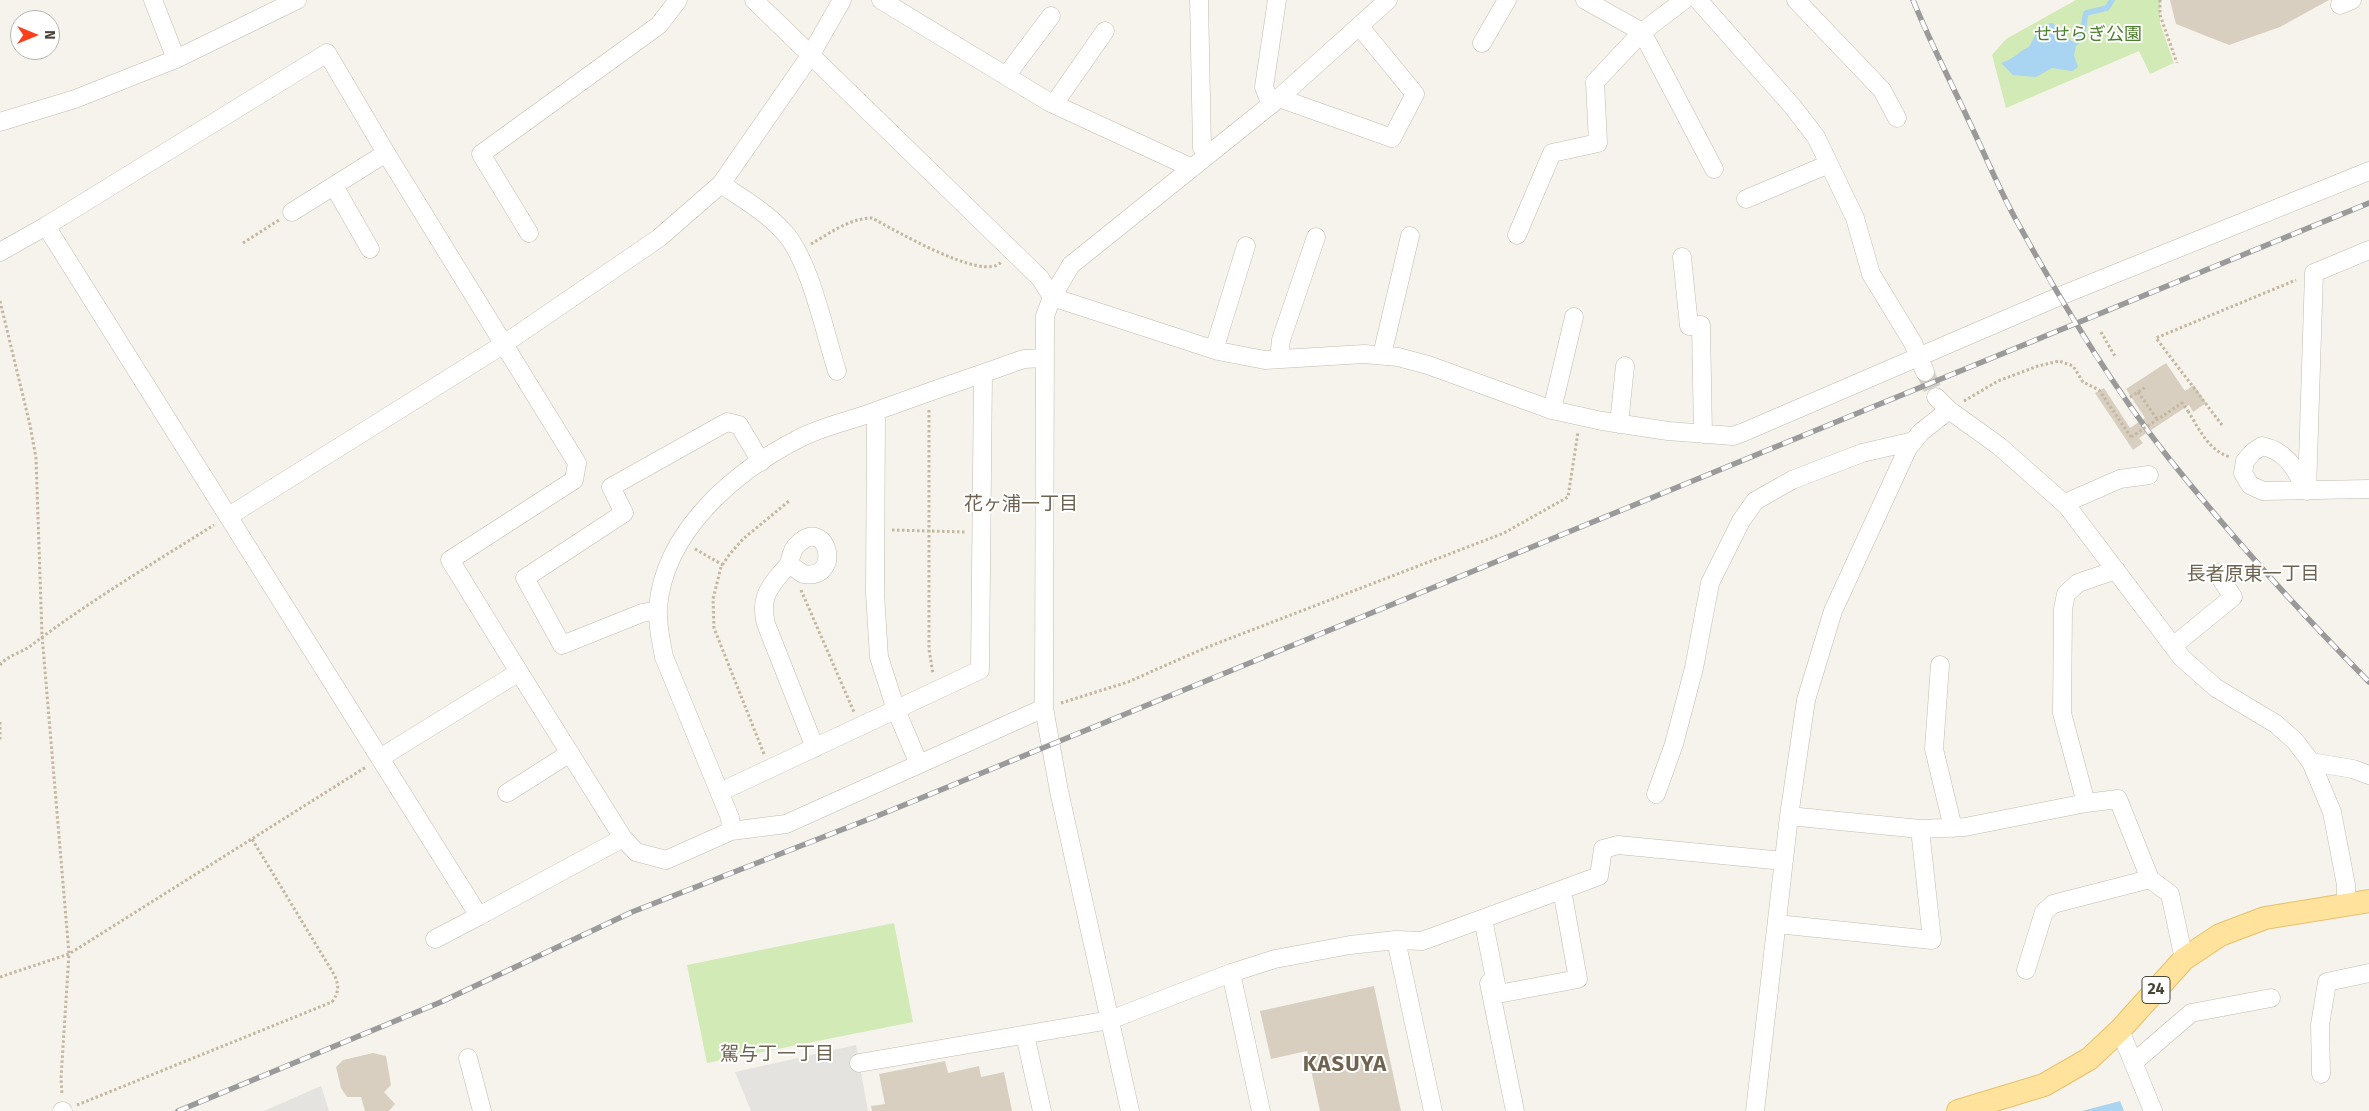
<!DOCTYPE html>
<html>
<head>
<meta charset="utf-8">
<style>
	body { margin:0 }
	#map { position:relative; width:2369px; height:1111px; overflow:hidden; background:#f6f3ec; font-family:"Fira Sans",sans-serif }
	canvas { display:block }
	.north { position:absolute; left:10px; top:10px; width:50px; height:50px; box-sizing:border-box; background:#fff; border:1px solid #b7b4b0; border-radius:50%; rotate:90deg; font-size:14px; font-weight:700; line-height:20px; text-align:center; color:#4b4439 }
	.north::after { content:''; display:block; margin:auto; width:18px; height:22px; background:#fc3f1d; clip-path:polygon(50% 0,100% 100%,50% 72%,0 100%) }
</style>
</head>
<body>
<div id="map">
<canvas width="2369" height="1111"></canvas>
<div class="north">N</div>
</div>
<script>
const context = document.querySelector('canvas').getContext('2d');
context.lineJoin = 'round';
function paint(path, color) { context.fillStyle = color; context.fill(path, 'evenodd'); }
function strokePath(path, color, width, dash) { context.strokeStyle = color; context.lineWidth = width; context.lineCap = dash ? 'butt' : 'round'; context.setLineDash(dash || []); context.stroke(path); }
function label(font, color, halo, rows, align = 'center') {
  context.font = font + ' "Fira Sans","Noto Sans JP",sans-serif'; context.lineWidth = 4; context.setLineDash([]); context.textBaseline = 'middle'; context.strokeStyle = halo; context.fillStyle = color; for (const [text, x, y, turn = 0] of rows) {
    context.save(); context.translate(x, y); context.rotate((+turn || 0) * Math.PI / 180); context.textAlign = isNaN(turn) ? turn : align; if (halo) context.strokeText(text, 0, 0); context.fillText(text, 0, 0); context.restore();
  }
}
paint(new Path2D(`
	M2076,0H2160V23L2174,63L2150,74L2139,51L2006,108L1992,55L2006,39Z
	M894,923L913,1022L707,1063L687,965Z`), '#d2eab5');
paint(new Path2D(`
	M856,1045L868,1111H751L735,1072Z
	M321,1086L329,1111H264Z`), '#e5e3e0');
paint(new Path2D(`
	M2053,23C2060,31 2071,38 2076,47L2074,55L2078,67L2072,71L2052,68L2036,77L2013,75L2001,63C2015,59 2017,52 2029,47C2036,36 2037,24 2053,23Z
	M2120,1101L2124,1111H2082Z`), '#a9d4f2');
strokePath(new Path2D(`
	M2074,44C2087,35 2082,26 2086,13L2107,8L2112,0`), '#a9d4f2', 5.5);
paint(new Path2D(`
	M2170,0H2329L2280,27L2229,45L2176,24Z
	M2166,363L2185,391L2194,385L2206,403L2193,412L2189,405L2139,438L2143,443L2133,450L2095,393L2104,388L2130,428L2145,418L2126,389Z
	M1374,986L1401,1111H1320L1307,1051L1271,1059L1260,1011Z
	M373,1053L386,1056L391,1085L384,1092L395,1104L389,1111H365L361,1097H347L341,1088L336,1067L343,1060Z
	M945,1061L948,1073L979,1066L981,1077L1004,1072L1012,1111H872L871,1106L885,1104L879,1074Z`), '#d8cfc1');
strokePath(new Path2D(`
	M1925,372L1936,397`), '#d4d0c8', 18, [18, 9]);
const minor = new Path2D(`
	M153,0L176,59
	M754,0L1040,278L1052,297L1218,351L1265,360L1364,354L1398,357L1428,365L1552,410L1602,421L1668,431L1733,436L1744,432L2060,296L2369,171
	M881,0L1049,102L1192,168
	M1199,0L1202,148L1208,155
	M1585,0L1642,32L1714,169
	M1698,0L1793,107L1816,137L1855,218L1871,274L1913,343L1925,372
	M1796,0L1882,90L1897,118
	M2340,5L2352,0
	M1482,43L1507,0
	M1006,76L1051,16
	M1279,98L1392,138L1415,94L1360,27
	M1054,104L1105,31
	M1271,105L1264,87L1277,0
	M0,122L75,99L176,59L297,0
	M721,184C743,199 766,212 784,232C810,260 825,334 837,371
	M334,186L370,249
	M1746,199L1829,164
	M292,212L386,153
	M46,226L327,53L386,153L577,463L574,480L450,560L519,672
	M529,233L481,154L659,25L678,0
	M1517,235L1552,153L1598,143L1595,82L1642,32L1684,0
	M0,252L46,226L479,916L623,838
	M1682,257L1689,326L1701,325L1703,434
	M1214,350L1246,246
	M1382,355L1410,236
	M1279,358L1281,340L1316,237
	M1936,397L1949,410L1999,446L2067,506L2182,658L2216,688L2276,724L2295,741L2311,762L2332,812L2346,885V904
	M1552,410L1574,317
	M876,411L875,593L879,657L896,710L919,764
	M1619,424L1625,366
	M2307,491L2314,273L2369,250
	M2307,491C2295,469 2287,451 2262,446L2253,452L2245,461L2243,473L2250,485L2263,491L2369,489
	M2067,506L2072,500L2120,479L2149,475
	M229,516L504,344L659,238L721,184L810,56L842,0
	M789,564L803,574C843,581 828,517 799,543C791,550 792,555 789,563C788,566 784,570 782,572C767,589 760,601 766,624L815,748
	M658,610L642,613L562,645L525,578L624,513L611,487L727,422L739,425L761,462
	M2173,646L2233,597L2217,573
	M1940,665L1934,749L1953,828
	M380,758L519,672L623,838L636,852L666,860L731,831L786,824L1044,708
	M2311,762L2353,769L2369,775
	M720,792L980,670L983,373
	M507,793L570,753
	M1656,794L1674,744L1694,668L1710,583L1741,521L1755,501L1792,480L1862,453L1914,441
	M2086,803L2062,713L2063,609L2066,594L2078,583L2116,570
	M1789,816L1920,829L1965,827L2086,803L2118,799L2150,879L2170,894L2184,959
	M731,831L730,818L664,657C661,641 657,625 658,608C664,531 735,471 800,438C821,427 848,421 871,413C922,394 973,377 1024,359L1044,358
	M1483,919L1498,994L1578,979L1562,890
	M1777,924L1932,940L1920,829
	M435,939L479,916
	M1396,940L1433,1111
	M2026,970L2044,912L2053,904L2150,879
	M1231,973L1261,1111
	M1489,983L1515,1111
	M2120,1030L2153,1111
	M1025,1035L1042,1111
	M468,1058L482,1111
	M859,1063L1110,1020L1231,973L1275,959L1350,945L1396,940L1422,941L1599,876L1603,849L1618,845L1784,861
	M2133,1063L2191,1013L2271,998
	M2321,1074L2320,1025L2327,982L2369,973
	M62,1111H63
	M1130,1111L1059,791L1044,708L1045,316L1052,297L1071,265L1279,98L1388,0
	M1755,1111L1789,816L1806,700L1833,611L1908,448L1921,432L1949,410`);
const major = new Path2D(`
	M1958,1111L2044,1085L2089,1059L2120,1030L2184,959L2220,935L2265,918L2369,901`);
strokePath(minor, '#c2bbae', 19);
strokePath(major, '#e6c16a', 24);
strokePath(new Path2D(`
	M2160,0V15L2177,63
	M243,243L279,220
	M811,244C830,233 850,218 872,218C893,229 984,283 1001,262
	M0,301L30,425L36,458L42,635L69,954L61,1078L62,1095
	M2101,332L2116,358
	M2138,392L2157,419
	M2130,397L2146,387
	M1964,401L1998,381L2038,366L2059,361L2073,366L2083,382L2099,390L2131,437
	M929,410V649L933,674
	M2188,411C2199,429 2209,451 2230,457
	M2222,425L2156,338L2296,280
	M892,530L966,532
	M695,549L723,565
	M801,590L854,712
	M0,665C7,656 20,653 29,647C88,602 152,564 214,525
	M1061,703L1128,682L1205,648L1504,533L1568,497L1578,432
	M0,722V740
	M764,754L714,628L713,599L721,567L729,555L743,539L789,501
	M0,977L69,954L366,767
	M77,1105L332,1002C339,992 339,987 335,976L252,839`), '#c4b79f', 3, [2.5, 2.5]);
strokePath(minor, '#fff', 18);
strokePath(major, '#ffe39c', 22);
const rail = new Path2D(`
	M1913,0C1929,40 1949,78 1967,117C1983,150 1997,185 2015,218C2060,300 2109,382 2167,456C2230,535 2298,610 2369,682
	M178,1111L441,1002L632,912L887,812L2369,203`);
strokePath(rail, '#9a9a9a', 5.5);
strokePath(rail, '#fff', 4, [11]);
strokePath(new Path2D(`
	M2131,437L2182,403L2188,411`), '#c4b79f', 3, [2.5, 2.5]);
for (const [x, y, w] of [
	[2156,990,28]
]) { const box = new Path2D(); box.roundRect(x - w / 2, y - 13.5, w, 27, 4); context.fillStyle = '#fff'; context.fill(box); strokePath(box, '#4b4439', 1); }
label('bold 16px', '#4b4439', null, [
	["24",2156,990]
]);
label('18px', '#4a7f2a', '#fff', [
	["せせらぎ公園",2088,35]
]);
label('19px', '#6e6250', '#fff', [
	["花ヶ浦一丁目",1021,505],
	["長者原東一丁目",2253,575],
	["駕与丁一丁目",777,1055]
]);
context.letterSpacing = '1px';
label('bold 22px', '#6e6250', '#fff', [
	["KASUYA",1345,1065]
]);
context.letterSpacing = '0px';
</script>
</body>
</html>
